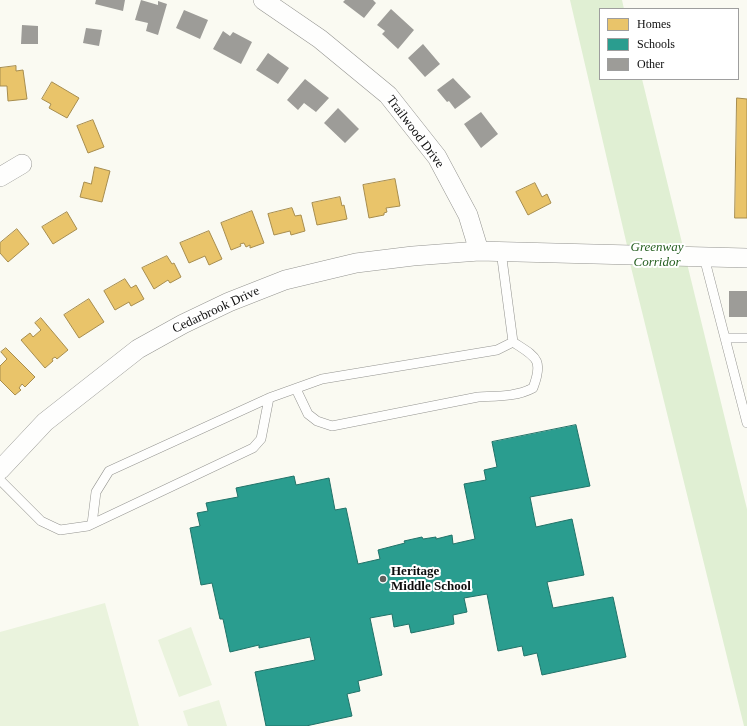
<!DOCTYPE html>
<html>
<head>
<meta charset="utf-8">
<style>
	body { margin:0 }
	#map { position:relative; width:747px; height:726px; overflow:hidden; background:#fafaf2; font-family:"Times New Roman",serif }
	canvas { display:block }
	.legend { position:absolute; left:599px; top:8px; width:140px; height:72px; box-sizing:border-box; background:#fff; border:1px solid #9e9e9e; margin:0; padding:5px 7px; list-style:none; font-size:12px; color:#0d0d0d }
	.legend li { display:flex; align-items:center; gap:8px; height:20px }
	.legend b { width:20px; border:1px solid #9e9e9e }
</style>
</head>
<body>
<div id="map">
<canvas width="747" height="726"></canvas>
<ul class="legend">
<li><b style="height:11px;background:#e9c46a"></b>Homes</li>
<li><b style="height:11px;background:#2a9d8f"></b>Schools</li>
<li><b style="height:11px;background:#9d9c98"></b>Other</li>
</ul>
</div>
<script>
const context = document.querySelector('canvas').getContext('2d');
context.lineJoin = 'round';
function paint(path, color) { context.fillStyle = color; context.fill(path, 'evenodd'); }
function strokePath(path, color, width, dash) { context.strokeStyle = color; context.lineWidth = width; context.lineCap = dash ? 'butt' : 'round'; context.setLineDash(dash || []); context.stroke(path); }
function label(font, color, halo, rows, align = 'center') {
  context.font = font + ' "Times New Roman",serif'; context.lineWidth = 4; context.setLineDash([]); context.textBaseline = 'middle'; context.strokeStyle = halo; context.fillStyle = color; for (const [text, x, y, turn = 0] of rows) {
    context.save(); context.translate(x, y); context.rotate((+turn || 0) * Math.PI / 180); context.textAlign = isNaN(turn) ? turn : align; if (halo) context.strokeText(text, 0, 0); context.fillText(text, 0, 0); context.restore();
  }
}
paint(new Path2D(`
	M570,0H622L624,9H600V79H642L747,509V726H744L628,255L629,254Z`), '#e0efd3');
paint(new Path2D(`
	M105,603L139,726H0V632Z
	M191,627L212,685L179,697L158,640Z
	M219,700L227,726H188L183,711Z`), '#eaf3dd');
const homes = new Path2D(`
	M16,66V71L23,70L27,99L8,101L7,86H0V68Z
	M52,82L79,98L67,118L49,108L51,104L42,99Z
	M737,98L747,99V218H735Z
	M93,120L104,147L88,153L77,126Z
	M95,167L110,171L102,202L80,197L84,182L91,184Z
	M395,179L400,206L386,208L387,212L384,213V215L369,218L363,185Z
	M535,183L542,197L547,194L551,203L528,215L516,192Z
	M340,197L342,206L344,205L347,219L317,225L312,203Z
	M292,208L295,216L301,215L305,231L291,235L290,231L274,235L268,214Z
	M252,211L264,243L250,248V245L246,247L244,243L240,244L241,246L231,250L221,223Z
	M67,212L77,229L53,244L42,227Z
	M17,229L29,244L8,262L0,253V243Z
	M209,231L222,259L209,265L205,256L189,263L180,243Z
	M167,256L172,264L174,263L181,277L170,283L168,280L154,289L142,268Z
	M125,279L131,288L136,285L144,299L131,306L129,302L115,310L104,291Z
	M89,299L104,322L79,338L64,315Z
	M41,318L68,350L57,359L55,357L52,359L53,361L45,368L21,340L30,333L33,337L41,330L35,323Z
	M6,348L35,377L25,387L22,384L19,388L21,390L15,395L0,380V366L7,359L1,352Z`);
paint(homes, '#e9c46a');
strokePath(homes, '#a78d4e', 1);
const schools = new Path2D(`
	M576,425L590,486L530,497L536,527L572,519L584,575L547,582L553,608L613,597L626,657L542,675L537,653L524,656L522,646L498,651L487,594L464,598L467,612L453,615L454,624L411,633L409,624L394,627L392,614L370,618L382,675L358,681L360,691L347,694L352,716L306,726H266L255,672L315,660L310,637L259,648V645L230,652L223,619H220L212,583L201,585L190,528L200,526L197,513L208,511L206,503L238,497L236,488L294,476L296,485L329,478L335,510L346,508L358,564L380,559L378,550L405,543L404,541L422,537L423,539L436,537V539L452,535L453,544L475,539L464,484L486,480L484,470L497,467L492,442Z`);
paint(schools, '#2a9d8f');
strokePath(schools, '#217268', 1);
paint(new Path2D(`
	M96,0H125L123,11L95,4Z
	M141,0L158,5V1L167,4L158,35L146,31L148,23L135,20Z
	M345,0H373L376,3L364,18L343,2Z
	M391,9L414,30L398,49L382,34L385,31L377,25Z
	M184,10L208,20L200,39L176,28Z
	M22,25L38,26V44H21Z
	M86,28L102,30L99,46L83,43Z
	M223,31L230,36L233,32L252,42L241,64L213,49Z
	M423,44L440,64L425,77L408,58Z
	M268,53L289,68L278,84L256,70Z
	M453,78L471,97L455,109L449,101L447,102L437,90Z
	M305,79L329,98L316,112L304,103L298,110L287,100Z
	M338,108L359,129L345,143L324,123Z
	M481,112L498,134L481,148L464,124Z
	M729,291H747V317H729Z`), '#9d9c98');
const service = new Path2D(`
	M501,251L513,342
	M704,257L747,423
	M725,338H747
	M296,389L308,414L317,421L332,426L478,397C497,396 516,397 533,388C544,359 536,357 513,342
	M0,480L41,521L60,530L88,526L253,448L261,439L269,398
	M92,524L96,492L109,471L269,398L322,379L497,350L513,342`);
const minor = new Path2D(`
	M263,0L320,39L388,95L437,157L468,215L479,251L747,258
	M0,177L22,164
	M0,470L45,422L138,349L183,324L229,302L285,280L356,263L413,256L479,251`);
strokePath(service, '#949490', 10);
strokePath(minor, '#949490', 20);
strokePath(service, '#fefefd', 9);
strokePath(minor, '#fefefd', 19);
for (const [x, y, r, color] of [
	[383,579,4,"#60605d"]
]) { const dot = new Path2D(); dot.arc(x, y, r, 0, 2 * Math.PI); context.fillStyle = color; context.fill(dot); strokePath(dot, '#fff', 1.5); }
label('13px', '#0d0d0d', '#fff', [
	["Trailwood Drive",415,132,53],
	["Cedarbrook Drive",216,310,-25]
]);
label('italic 13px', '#276022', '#fff', [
	["Greenway",657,248],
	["Corridor",657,263]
]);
label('bold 13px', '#0d0d0d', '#fff', [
	["Heritage",391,572],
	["Middle School",391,587]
], 'left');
</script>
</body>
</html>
